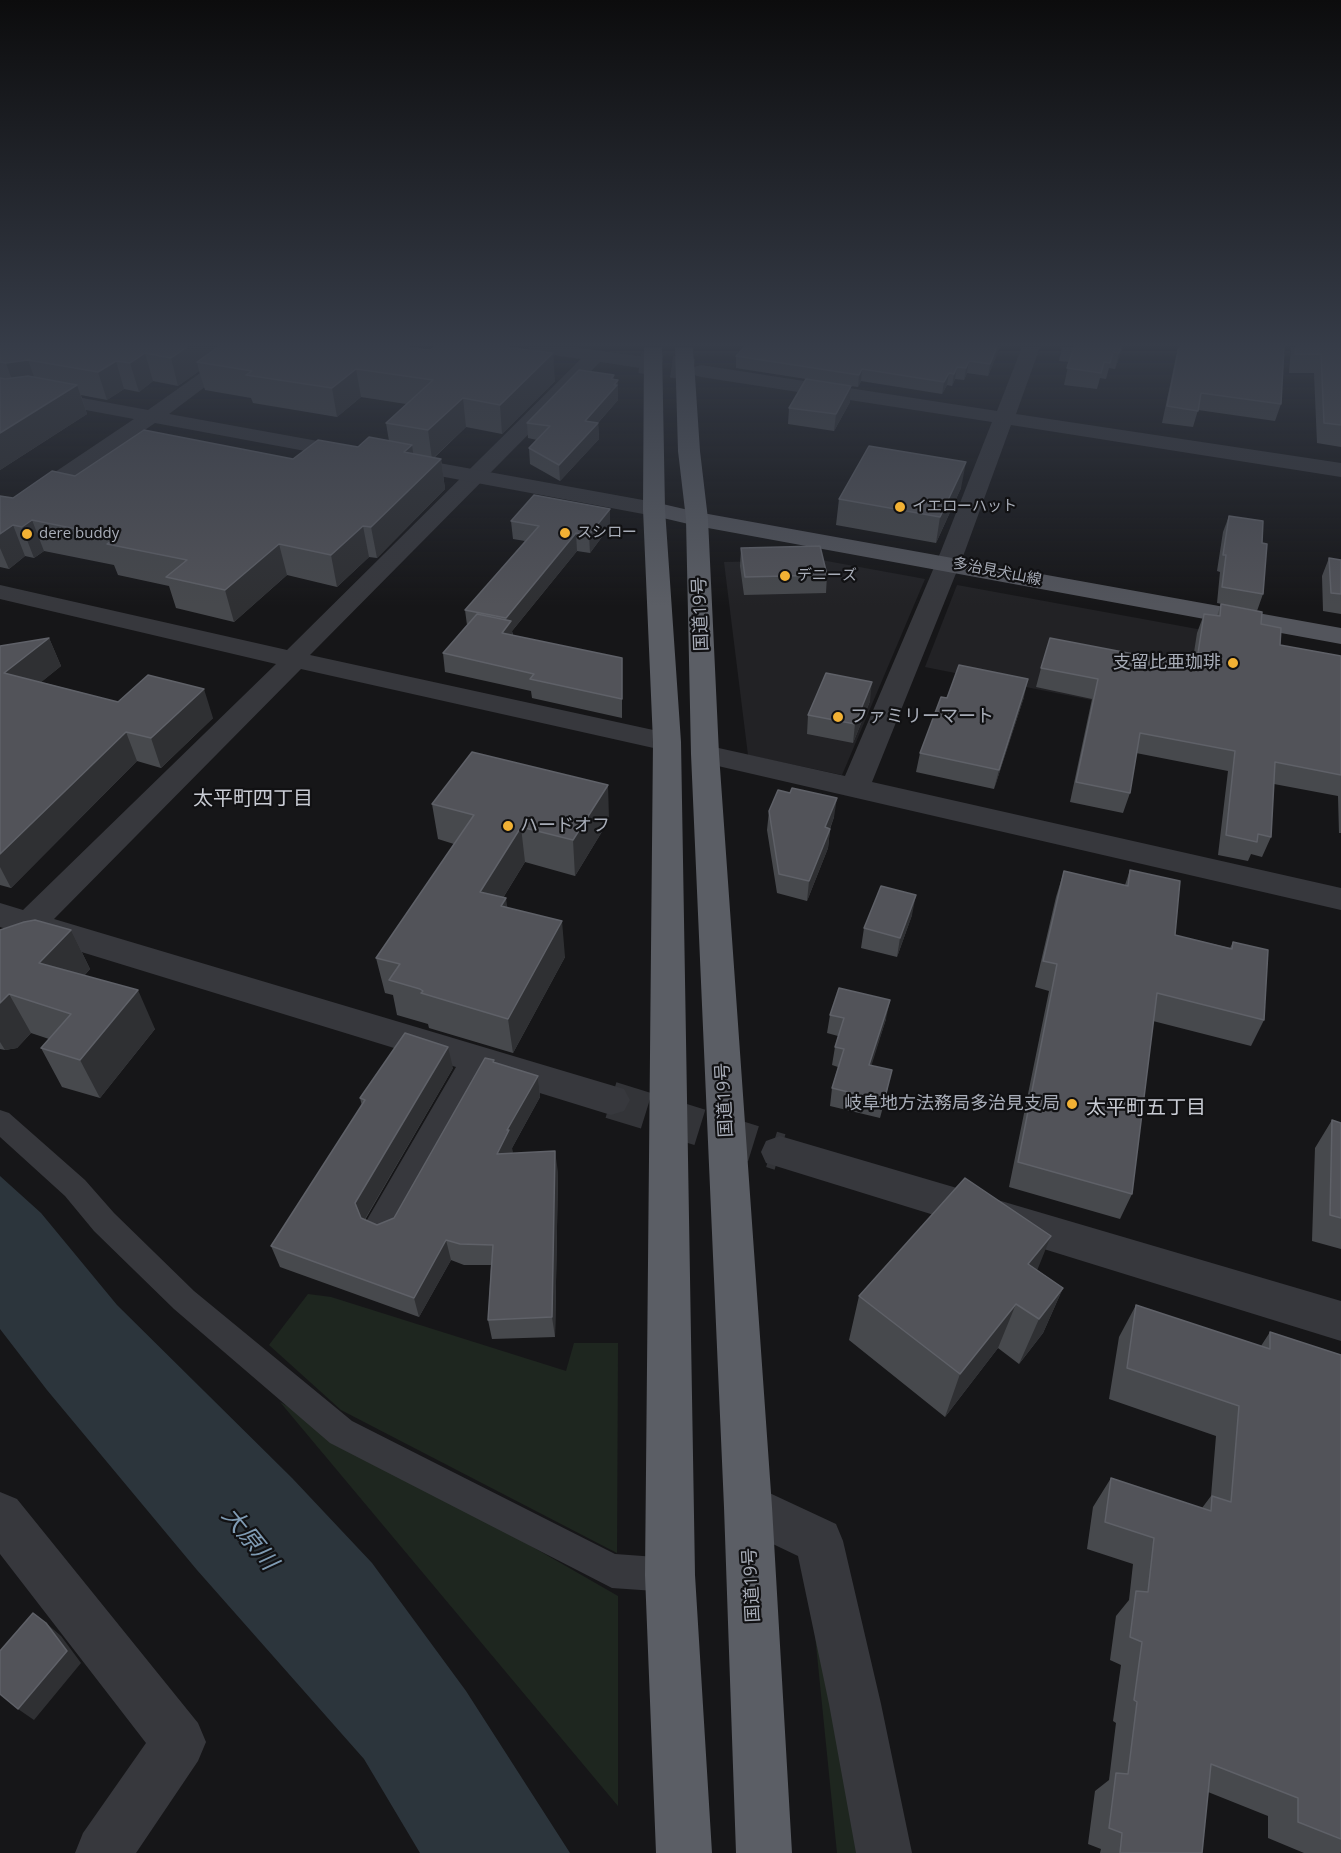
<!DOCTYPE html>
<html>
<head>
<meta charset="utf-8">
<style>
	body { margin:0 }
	canvas { display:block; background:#161618 }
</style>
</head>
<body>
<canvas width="1341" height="1853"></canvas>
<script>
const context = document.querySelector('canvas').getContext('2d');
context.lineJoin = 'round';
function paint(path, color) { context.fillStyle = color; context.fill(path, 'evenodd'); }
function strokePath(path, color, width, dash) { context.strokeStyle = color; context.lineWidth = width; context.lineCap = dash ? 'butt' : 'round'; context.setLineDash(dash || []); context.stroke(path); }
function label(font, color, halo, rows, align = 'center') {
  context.font = font + ' "Open Sans","Noto Sans JP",sans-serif'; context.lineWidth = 4.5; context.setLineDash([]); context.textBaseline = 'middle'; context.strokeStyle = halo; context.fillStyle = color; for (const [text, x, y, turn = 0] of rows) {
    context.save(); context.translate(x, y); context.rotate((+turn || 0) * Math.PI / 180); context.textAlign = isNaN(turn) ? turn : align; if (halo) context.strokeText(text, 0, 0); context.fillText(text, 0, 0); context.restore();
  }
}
paint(new Path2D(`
	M821,560L925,579L842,775L748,755L724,562Z
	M957,585L1279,644L1273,736L925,667Z`), '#222225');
paint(new Path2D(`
	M308,1294L331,1297L566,1371L574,1343H618L617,1553L341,1410L269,1345Z
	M280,1402L618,1596V1806Z
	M810,1585L868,1853H837Z`), '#1e261f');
paint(new Path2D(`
	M0,1176L41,1213L117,1305L292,1478L372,1563L466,1691L570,1853H420L364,1759L197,1570L47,1390L0,1329Z`), '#2c353c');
strokePath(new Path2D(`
	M640,362L701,371`), '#333438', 22, [22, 10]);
strokePath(new Path2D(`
	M611,1100L780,1152`), '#333438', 37, [37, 19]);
paint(new Path2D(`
	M0,1110L9,1113L85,1180L114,1213L194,1291L352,1421L615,1554L670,1558L682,1563L687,1575L682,1587L670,1592L612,1588L330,1443L174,1309L94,1231L65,1196L0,1137Z`), '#37383d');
paint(new Path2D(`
	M529,347H573L640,356L647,358L650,362L647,366L640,368L600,362L310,655L667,733L677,736L681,742L677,748L667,751L301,669L54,919L624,1089L630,1100L624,1111L611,1115L488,1077L398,1238L384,1243L370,1238L364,1225L456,1067L0,927V903L23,910L276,664L0,599V585L287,650L581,359L538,353L531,351Z
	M1022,347H1040L1016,414L1341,463V477L1011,425L965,551L872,782L1341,888V910L705,763L695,760L691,754L695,748L705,745L845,776L941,551L992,422L701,377L694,375L691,371L694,367L701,365L997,411Z
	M780,1136L1341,1301V1341L766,1163L761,1152L766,1141Z
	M748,1483L836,1524L843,1541L881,1704L912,1853H856L829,1704L798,1556L731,1524L724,1507L731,1490Z
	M0,1492L17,1499L198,1723L206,1742L198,1761L136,1853H75L83,1833L146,1743L0,1554Z`), '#37383d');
paint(new Path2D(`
	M237,347H258L169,414L654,502L662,504L665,509L662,514L654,516L155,423L8,524L0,526V509L134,419L32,400L29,396L32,392L39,390L148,410Z`), '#37383d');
paint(new Path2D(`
	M654,502L697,512L1341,628V644L697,526L646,514L643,509L646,504Z`), '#53555c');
paint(new Path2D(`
	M644,347H662L665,509L681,742L695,1575L712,1853H656L645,1575L653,742L643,509Z
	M675,347H693L700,451L708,519L719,754L772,1507L792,1853H736L724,1507L691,754L686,519L678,451Z`), '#5b5e65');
paint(new Path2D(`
	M0,347H406L555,381L502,434L466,427L434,458L441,459L445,489L377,558L369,557L337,587L287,575L234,622L176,608L169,586L118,575L114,565L44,551L34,558L25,556L9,569L0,567V496L13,498L75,476L293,459L389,441L386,423L406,404L361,397L337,417L253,403L251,398L205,390L199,371L178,386L153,381L139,392L124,389L107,400L81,395L87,414L0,470Z
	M744,347H1000L988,376L967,373L964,380L955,379L952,386L947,385L942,394L861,381L858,387L851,386L850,402L834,431L788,424L789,408L806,379L736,368V356Z
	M1062,347H1123L1115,369L1109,368L1106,379L1100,378L1097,389L1064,385L1069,362L1059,361Z
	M1178,347H1284L1281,404L1275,421L1198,410L1193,427L1162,423Z
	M1291,347H1341V447L1317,443L1314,373H1289Z
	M614,375V380H618V400L598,423L599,439L560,481L530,464L529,448L537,440L528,438L527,423Z
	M961,488L936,543L836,525L839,499Z
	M610,509V526L590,553L577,551L512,631L513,635L622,676V718L532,698L531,691L445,672L443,653L467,625L465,610L525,541L513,539L511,521Z
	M1229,516L1262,543L1263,594L1257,611L1217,603L1220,572L1217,571L1223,532Z
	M741,548L827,575L826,593L744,595L740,566Z
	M1329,558L1341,560V614L1323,611L1322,576Z
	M1221,604L1261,624L1280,645L1341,656V833H1339L1338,796L1274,784L1271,837L1262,857L1251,854L1248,861L1218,855L1228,771L1136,753L1130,793L1123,813L1070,802L1092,699L1036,687L1041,668L1192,665L1197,633L1204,614L1217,616Z
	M49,638L61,666L41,682L118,702L213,718L161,768L137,761L11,888L0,885V646Z
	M1024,697L994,789L916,772L920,753Z
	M870,701L853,743L807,734L808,715Z
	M432,804L609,820L575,876L525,862L503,898L507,908L565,957L513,1053L429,1028L428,1024L397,1015L393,995L385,993L376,958L454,844L438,839Z
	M769,811L834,817L830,829L828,848L807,901L777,893L767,830Z
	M1130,870L1175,935L1230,948L1233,942L1264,1020L1251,1046L1153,1021L1132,1194L1120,1219L1009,1187L1049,991L1035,987L1056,897L1064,871L1125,885Z
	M912,915L897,957L861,948L864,928Z
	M0,930H71L90,969L84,976L155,1029L100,1098L62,1087L41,1048L49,1039L31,1033L17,1048L5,1050L0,1049Z
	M830,1015L886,1019L871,1065L888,1088L880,1118L830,1106L832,1088L838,1067L832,1065L835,1047L838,1036L827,1033Z
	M494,1063L538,1076L540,1097L512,1148V1153L558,1172L555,1337L492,1339L488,1320L491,1265H464L451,1260L419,1317L280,1267L271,1246L362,1106L360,1098L453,1068L365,1220L377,1225L394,1218Z
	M1332,1120L1341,1123V1249L1312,1241L1315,1148Z
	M1037,1270L1063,1288L1043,1333L1019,1364L998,1348L945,1417L849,1340L859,1296Z
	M1136,1305L1261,1346L1270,1332L1341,1355V1852L1340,1853H1304L1268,1838V1816L1208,1792L1202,1853H1100L1101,1849L1088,1844L1095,1791L1109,1780L1116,1723L1113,1721L1121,1665L1110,1660L1116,1616L1129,1600L1133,1564L1087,1549L1093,1507L1111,1478L1202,1508L1211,1496L1216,1436L1109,1399L1119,1337Z`), '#47494d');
paint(new Path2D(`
	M187,347H234L197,362L199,371L178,386L171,358Z
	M997,347H1000L988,376L990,364Z
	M1121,347H1123L1115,369L1119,353Z
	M145,353L153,381L139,392L130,363Z
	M553,353L555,381L502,434L500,405Z
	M28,360L38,388L16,391L6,363Z
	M116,361L124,389L107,400L98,372Z
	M969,361L967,373L964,380L966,368Z
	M957,367L955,379L952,386L954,374Z
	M356,369L361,397L337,417L332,388Z
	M862,369L861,381L858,387L859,375Z
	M949,373L947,385L942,394L944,382Z
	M614,375V384L618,380V400L587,435L598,423L599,439L560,481L559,465L611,379Z
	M77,385L87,414L0,470V433Z
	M851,386L850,402L834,431L836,414Z
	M463,398L466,427L432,459L428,430Z
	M412,445L416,474L404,452Z
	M441,459L445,489L377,558L371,527Z
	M966,462L961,488L936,543L940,517Z
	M610,509V526L590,553L589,535Z
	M32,520L44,551L34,558L22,527Z
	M13,525L25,556L9,569L0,548V534Z
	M363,526L369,557L337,587L331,555Z
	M576,533L577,551L512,631L513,640L502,633L507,627L506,618Z
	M279,544L287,575L234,622L225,590Z
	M49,638L61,666L17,702L4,673Z
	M1028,679L1024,697L994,789L999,770Z
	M872,682L870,701L853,743L855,724Z
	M204,689L213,718L161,768L151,738Z
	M126,732L137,761L11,888L0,867V854Z
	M608,785L609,820L575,876L573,840Z
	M837,798L834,817L823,847L825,827Z
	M521,827L525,862L485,927L480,892Z
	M830,829L828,848L807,901L809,881Z
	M916,895L912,915L897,957L900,938Z
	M506,898L511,934L501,906Z
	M562,921L565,957L513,1053L508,1019Z
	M71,930L90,969L59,1003L39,963Z
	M138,990L155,1029L100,1098L80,1060Z
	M9,994L31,1033L17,1048L5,1050L0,1042V1003Z
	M890,1000L886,1019L866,1083L869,1065Z
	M448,1047L453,1068L362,1224L355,1203Z
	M538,1076L540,1097L512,1148L513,1152L501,1175L497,1154L507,1130Z
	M555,1151L558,1172L555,1337L552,1317Z
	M1051,1236L1032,1283L1028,1264Z
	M446,1240L451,1260L419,1317L414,1298Z
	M1063,1288L1043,1333L1019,1364L1039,1319Z
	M1016,1304L998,1348L945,1417L960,1374Z
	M46,1623L61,1636L81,1663L34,1720L18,1709Z`), '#2f3033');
const building = new Path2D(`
	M0,347H187L171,358L145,353L130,363L116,361L98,372L28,360L6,363L0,362Z
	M218,347H406L430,350L434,347H505L553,353L500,405L463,398L428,430L386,423L433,380L356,369L332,388L246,375L252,371L197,362Z
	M744,347H997L990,364L969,361L966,368L957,367L954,374L949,373L944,382L862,369L859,375L736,356Z
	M1074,347H1121L1119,353L1113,352L1110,363L1104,362L1101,373L1067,368Z
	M1179,347H1284L1281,404L1201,393L1198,411L1167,406Z
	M1296,347H1341V425L1324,423L1321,354H1295Z
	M579,370L614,375L611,379L618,380L614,385H617L585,421L598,423L559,465L529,448L550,426L527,423Z
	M28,376L77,385L0,433V378L5,379Z
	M806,379L851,386L836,414L789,408Z
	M144,430L293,459L318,440L358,447L369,437L412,445L404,452L441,459L371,527L363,526L331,555L279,544L225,590L166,577L187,560L107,544L116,537L32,520L22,527L13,525L0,534V496L13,498L52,471L75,476Z
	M869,446L966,462L940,517L839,499Z
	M534,495L610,509L589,535L576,533L506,618L465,610L539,526L511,521Z
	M1229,516L1263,521L1262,543L1267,544L1263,594L1222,587L1226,555H1223Z
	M820,546L827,575L745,577L741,548Z
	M1329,558L1341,560V594L1331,593Z
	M1221,604L1262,612L1261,624L1281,628L1280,645L1341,656V775L1275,762L1271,837L1258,834L1257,842L1226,835L1235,751L1140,733L1130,793L1076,782L1098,679L1041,668L1050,638L1196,666L1204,614L1220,616Z
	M477,614L511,621L502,633L622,658V699L530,679L534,674L443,653Z
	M49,638L4,673L118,702L148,675L204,689L151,738L126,732L0,854V646Z
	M959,665L1028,679L999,770L920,753L941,697L947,698Z
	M826,673L872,682L855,724L808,715Z
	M472,752L608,785L573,840L521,827L480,892L506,898L501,906L562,921L508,1019L421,993L423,991L420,989L389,980L400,964L376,958L474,815L432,804Z
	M792,788L837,798L825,827L830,829L809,881L779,874L769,811L778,790L790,793Z
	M1130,870L1180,881L1175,935L1232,949L1233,942L1268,950L1264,1020L1157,993L1132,1194L1018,1162L1057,964L1043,961L1064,871L1128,886Z
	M881,886L916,895L900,938L864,928Z
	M35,920L71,930L39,963L138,990L80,1060L41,1048L71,1014L9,994L0,1003V930L24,922Z
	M839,988L890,1000L869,1065L892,1070L884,1101L832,1088L844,1049L835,1047L844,1018L830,1015Z
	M405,1033L448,1047L355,1203L361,1218L377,1225L394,1218L485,1058L494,1060L493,1062L538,1076L507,1130H509L497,1154L555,1151L552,1317L488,1320L493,1245L460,1244L446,1240L414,1298L271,1246L365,1100L360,1098Z
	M1332,1120L1341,1123V1218L1330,1215Z
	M965,1178L1051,1236L1028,1264L1063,1288L1039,1319L1016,1304L960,1374L859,1296Z
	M1136,1305L1270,1349V1332L1341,1355V1839L1298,1822V1798L1211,1764L1202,1853H1120L1122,1833L1109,1828L1116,1773L1128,1774L1137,1702L1134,1700L1142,1642L1130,1637L1136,1591L1148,1592L1154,1538L1105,1522L1111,1478L1211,1511L1212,1496L1231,1502L1239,1406L1127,1368Z
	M33,1613L46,1623L67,1651L18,1709L0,1694V1651Z`);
paint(building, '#525359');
strokePath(building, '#5f6168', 1.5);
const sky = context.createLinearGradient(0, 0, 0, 606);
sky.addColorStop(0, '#0c0c0d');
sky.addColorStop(0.57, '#363c48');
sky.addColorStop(1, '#363c4800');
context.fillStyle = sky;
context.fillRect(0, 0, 1341, 606);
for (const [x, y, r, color] of [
	[900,507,6,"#f2b134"],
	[565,533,6,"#f2b134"],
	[27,534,6,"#f2b134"],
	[785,576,6,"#f2b134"],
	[1233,663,6,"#f2b134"],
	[838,717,6,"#f2b134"],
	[508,826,6,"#f2b134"],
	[1072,1104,6,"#f2b134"]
]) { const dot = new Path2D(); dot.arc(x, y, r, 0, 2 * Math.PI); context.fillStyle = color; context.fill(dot); strokePath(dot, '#111113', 2); }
label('15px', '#a8adb8', '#111113', [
	["イエローハット",912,507],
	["スシロー",577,533],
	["dere buddy",39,534],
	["デニーズ",797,576]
], 'left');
label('15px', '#a8adb8', '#111113', [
	["多治見犬山線",997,572,11]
]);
label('18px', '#a8adb8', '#111113', [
	["国道19号",701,614,-92],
	["国道19号",725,1100,-93],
	["国道19号",752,1585,-93]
]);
label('18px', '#a8adb8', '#111113', [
	["支留比亜珈琲",1221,663],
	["ファミリーマート",850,717,"left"],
	["ハードオフ",520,826,"left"],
	["岐阜地方法務局多治見支局",1060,1104]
], 'right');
label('20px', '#c9ccd4', '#111113', [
	["太平町四丁目",253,799],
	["太平町五丁目",1146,1108]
]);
label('italic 24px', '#7f9bb3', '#111113', [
	["大原川",249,1539,51]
]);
</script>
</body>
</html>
